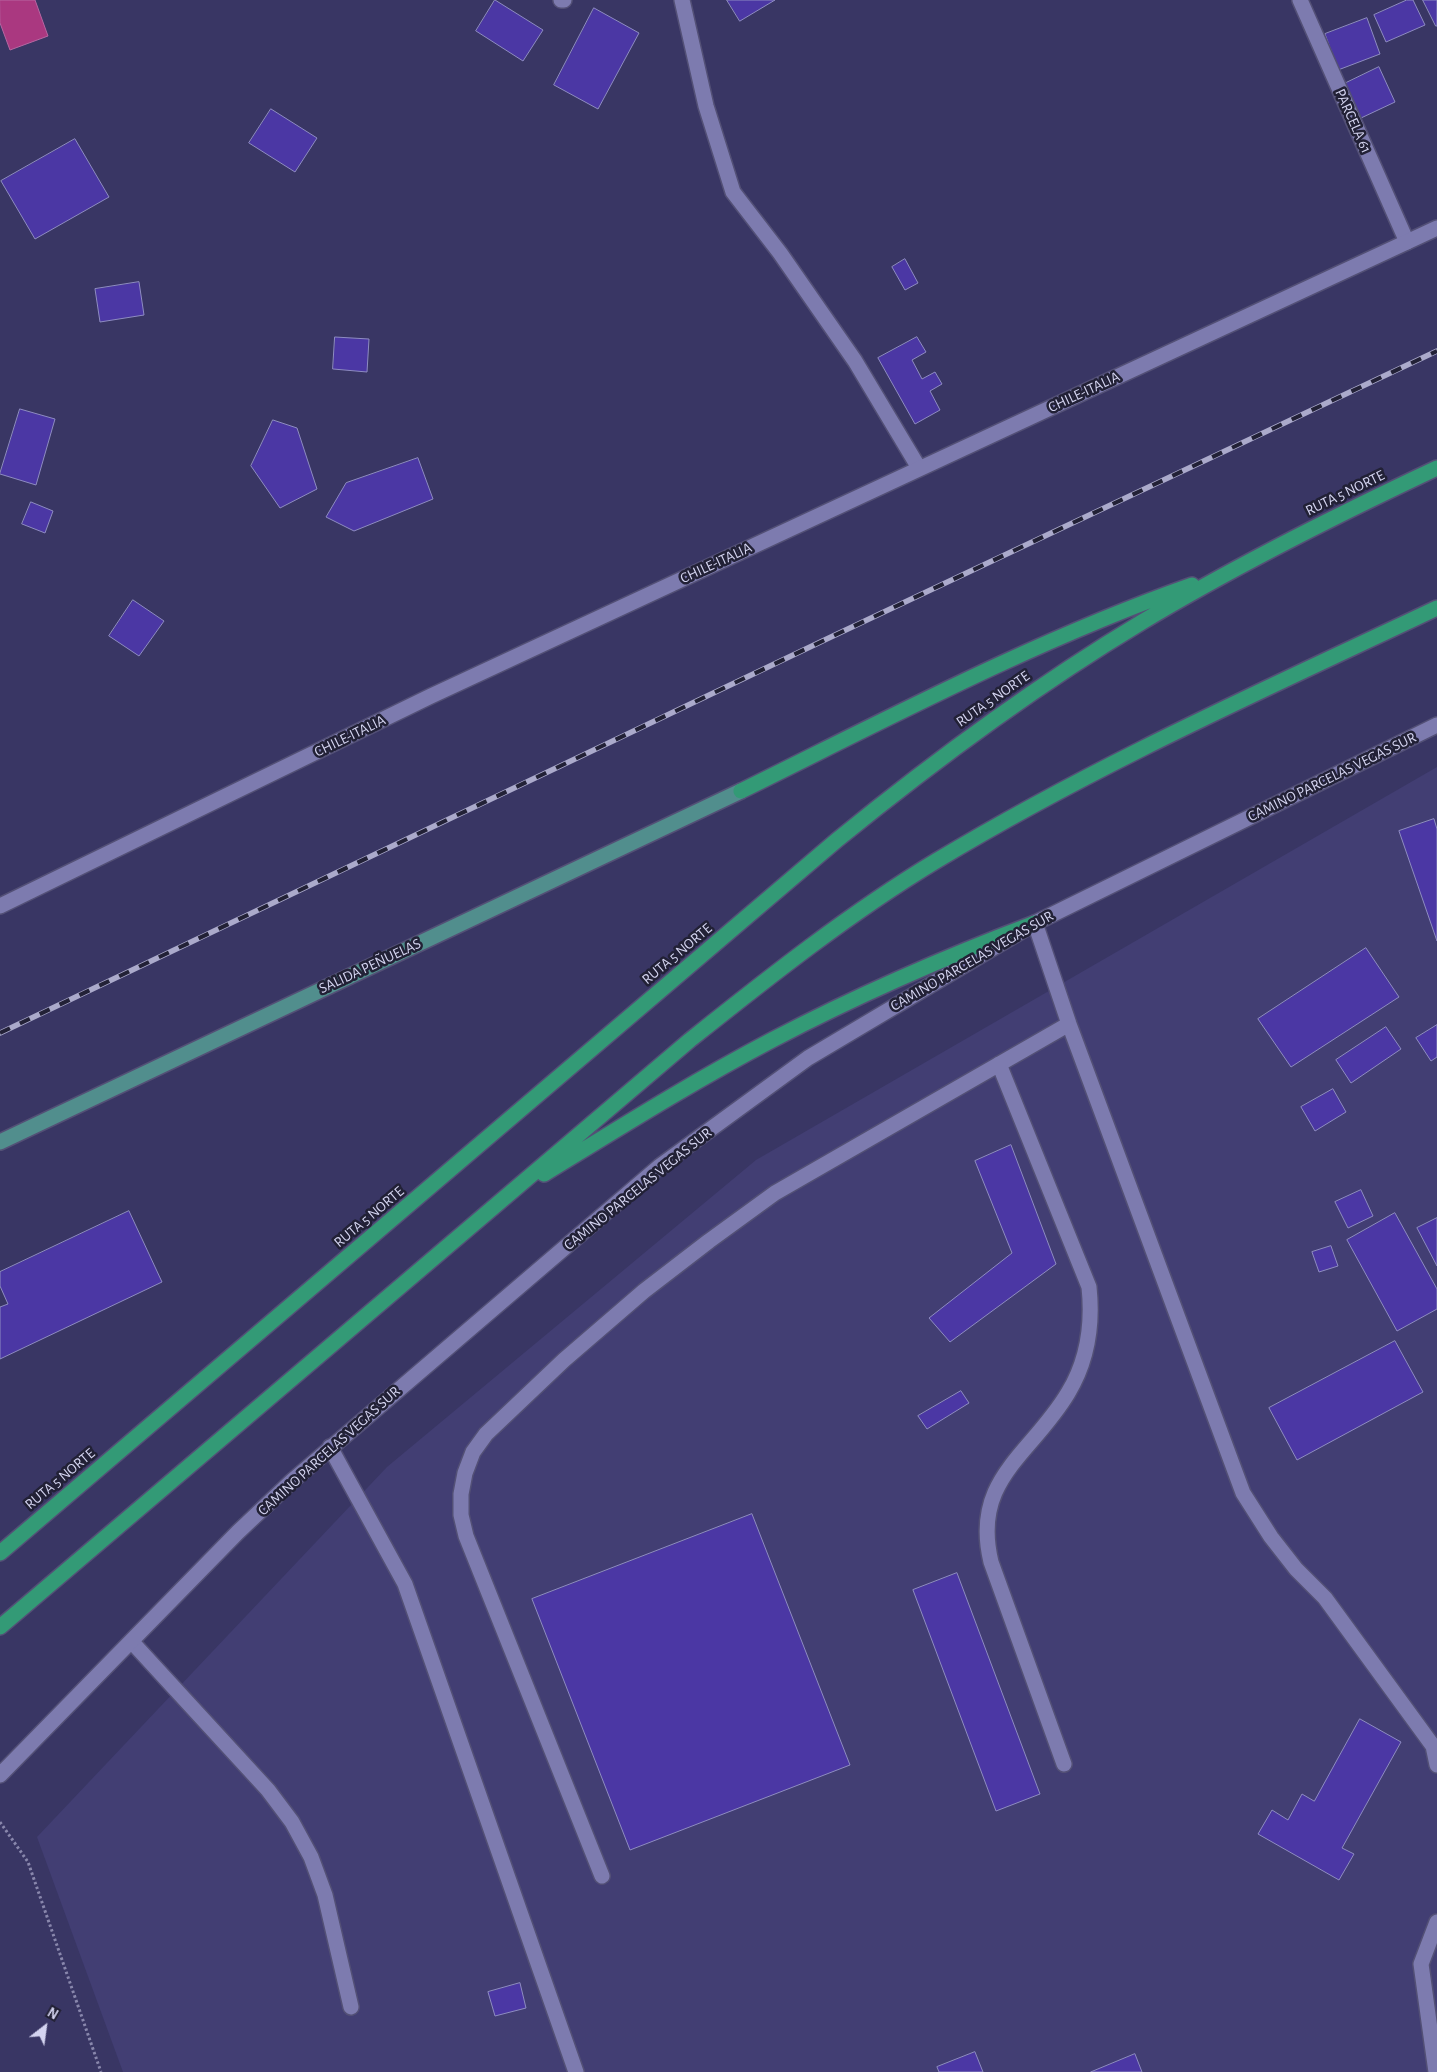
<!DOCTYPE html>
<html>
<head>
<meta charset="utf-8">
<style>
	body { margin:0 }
	#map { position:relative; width:1437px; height:2072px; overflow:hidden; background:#393664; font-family:"Alegreya Sans",sans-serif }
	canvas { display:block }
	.north { position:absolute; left:20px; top:2002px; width:50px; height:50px; -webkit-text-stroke:4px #222136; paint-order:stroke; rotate:30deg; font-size:14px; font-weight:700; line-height:20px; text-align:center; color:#d4d4f0 }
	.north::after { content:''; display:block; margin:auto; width:18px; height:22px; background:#d4d4f0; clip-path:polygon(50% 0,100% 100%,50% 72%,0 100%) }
</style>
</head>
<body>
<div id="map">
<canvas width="1437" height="2072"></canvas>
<div class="north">N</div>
</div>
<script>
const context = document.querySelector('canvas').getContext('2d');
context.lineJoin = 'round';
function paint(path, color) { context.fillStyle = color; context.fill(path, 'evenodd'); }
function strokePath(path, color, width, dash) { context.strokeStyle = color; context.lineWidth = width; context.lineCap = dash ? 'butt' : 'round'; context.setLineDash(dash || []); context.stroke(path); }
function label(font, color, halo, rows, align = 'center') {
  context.font = font + ' "Alegreya Sans",sans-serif'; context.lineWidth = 5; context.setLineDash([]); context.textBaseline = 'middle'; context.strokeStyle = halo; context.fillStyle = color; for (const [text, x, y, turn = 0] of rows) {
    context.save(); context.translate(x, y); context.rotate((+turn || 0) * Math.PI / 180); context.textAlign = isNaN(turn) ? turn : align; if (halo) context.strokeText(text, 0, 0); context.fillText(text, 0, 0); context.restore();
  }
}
paint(new Path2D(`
	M1437,767V2072H123L37,1837L387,1467L756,1160Z`), '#423e73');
const water = new Path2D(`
	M0,0H35L48,36L10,50L0,23Z`);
paint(water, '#aa3880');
strokePath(water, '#b767a2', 1);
const building = new Path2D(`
	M495,0L543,30L523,61L476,31Z
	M727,0H775L740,21Z
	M1407,0H1413L1425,25L1386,42L1374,15Z
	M1423,0H1437V26H1436Z
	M594,8L639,33L598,109L554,85Z
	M1367,18L1380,54L1338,70L1325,34Z
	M1379,67L1395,102L1361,118L1344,84Z
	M271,109L317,138L295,172L249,143Z
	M75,139L109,197L35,239L1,181Z
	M905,259L918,283L905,290L892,267Z
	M139,282L144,315L100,322L95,289Z
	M335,337L369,339L367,372L333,369Z
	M917,337L926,352L912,360L922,379L935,372L942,384L930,391L940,410L915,424L878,358Z
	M20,409L55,419L36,485L0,474Z
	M273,420L297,428L317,489L280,508L251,466Z
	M418,458L433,499L354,531L326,517L346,483Z
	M31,502L53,511L45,533L22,524Z
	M133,600L164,621L139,656L109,636Z
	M1434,819L1437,829V941L1399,831Z
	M1366,948L1399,997L1291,1067L1258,1019Z
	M1437,1025V1057L1431,1061L1416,1038Z
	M1386,1027L1401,1049L1351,1083L1336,1060Z
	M1333,1089L1346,1112L1315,1131L1301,1107Z
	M1011,1145L1056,1264L950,1342L929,1318L1012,1253L975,1161Z
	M1361,1190L1373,1216L1348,1228L1335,1202Z
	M129,1211L162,1282L0,1359V1307L8,1304L0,1286V1272Z
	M1395,1213L1437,1289V1309L1397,1331L1347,1240Z
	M1437,1218V1266L1417,1228Z
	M1331,1246L1338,1266L1319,1272L1312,1252Z
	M1395,1341L1423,1392L1297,1460L1269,1408Z
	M961,1391L969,1403L927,1429L918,1416Z
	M752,1514L850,1765L630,1850L532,1599Z
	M957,1573L1040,1794L996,1811L913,1590Z
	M1360,1719L1401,1742L1342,1848L1354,1854L1339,1880L1258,1834L1272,1810L1288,1820L1302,1794L1314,1801Z
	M520,1983L526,2008L495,2016L488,1992Z
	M975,2052L983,2072H939L937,2067Z
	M1135,2054L1142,2072H1091Z`);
paint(building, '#4b37a4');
strokePath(building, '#8e8cc1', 1);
const lane = new Path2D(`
	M561,0H564
	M682,0L706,106L733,192L780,253L855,361L919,468
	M1300,0L1407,242
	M1035,923L1069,1024L1243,1493L1271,1537L1296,1569L1325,1598L1433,1746L1437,1765
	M999,1064L1089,1287C1093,1325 1088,1360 1068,1393C1031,1455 971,1479 991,1562L1064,1764
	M330,1447L405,1584L576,2072
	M132,1642L268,1790L292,1822L311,1857L325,1895L351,2007
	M602,1876L466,1536L461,1515V1494L465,1473L473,1452L486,1434L564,1360L644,1291L709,1241L775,1193L1069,1024
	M1436,2072L1421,1964L1437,1922`);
const street = new Path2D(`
	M0,906L431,696L1437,228`);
const secondary = new Path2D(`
	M0,1775L238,1532L292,1481L660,1166L808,1058L1035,923L1437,725`);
const primary = new Path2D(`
	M0,1142L741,791`);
const highway = new Path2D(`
	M741,791C889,718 1036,640 1192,585
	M544,1174C619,1128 694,1081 772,1040C858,995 945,957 1035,923
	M0,1553L837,840C934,761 1034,687 1142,622C1237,565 1337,515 1437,468
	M0,1627L690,1040C769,977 850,913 936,861C1097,764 1268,688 1437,608`);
strokePath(lane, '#535076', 18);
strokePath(street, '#535076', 18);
strokePath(secondary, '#535076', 18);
strokePath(primary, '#535076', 18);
strokePath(highway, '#535076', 18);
strokePath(new Path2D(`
	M0,1822L28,1862L101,2072`), '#8987ac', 3, [2.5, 2.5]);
strokePath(lane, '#7d7baf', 15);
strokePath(street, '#7d7baf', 15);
strokePath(secondary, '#7d7baf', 15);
strokePath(primary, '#518e8d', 15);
strokePath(highway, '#339a76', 15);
const rail = new Path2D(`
	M0,1033L833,636L1437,351`);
strokePath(rail, '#abaacb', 5.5);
strokePath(rail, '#222136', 4, [11]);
label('15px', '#d4d4f0', '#222136', [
	["PARCELA 61",1353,121,66],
	["CHILE-ITALIA",1084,392,-25],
	["RUTA 5 NORTE",1345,493,-26],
	["CHILE-ITALIA",716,563,-25],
	["RUTA 5 NORTE",993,699,-35],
	["CHILE-ITALIA",350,736,-26],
	["CAMINO PARCELAS VEGAS SUR",1332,777,-26],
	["RUTA 5 NORTE",677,954,-40],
	["CAMINO PARCELAS VEGAS SUR",972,961,-30],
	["SALIDA PEÑUELAS",370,966,-25],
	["CAMINO PARCELAS VEGAS SUR",638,1189,-39],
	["RUTA 5 NORTE",369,1217,-40],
	["CAMINO PARCELAS VEGAS SUR",329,1451,-42],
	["RUTA 5 NORTE",60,1479,-40]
]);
</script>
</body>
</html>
